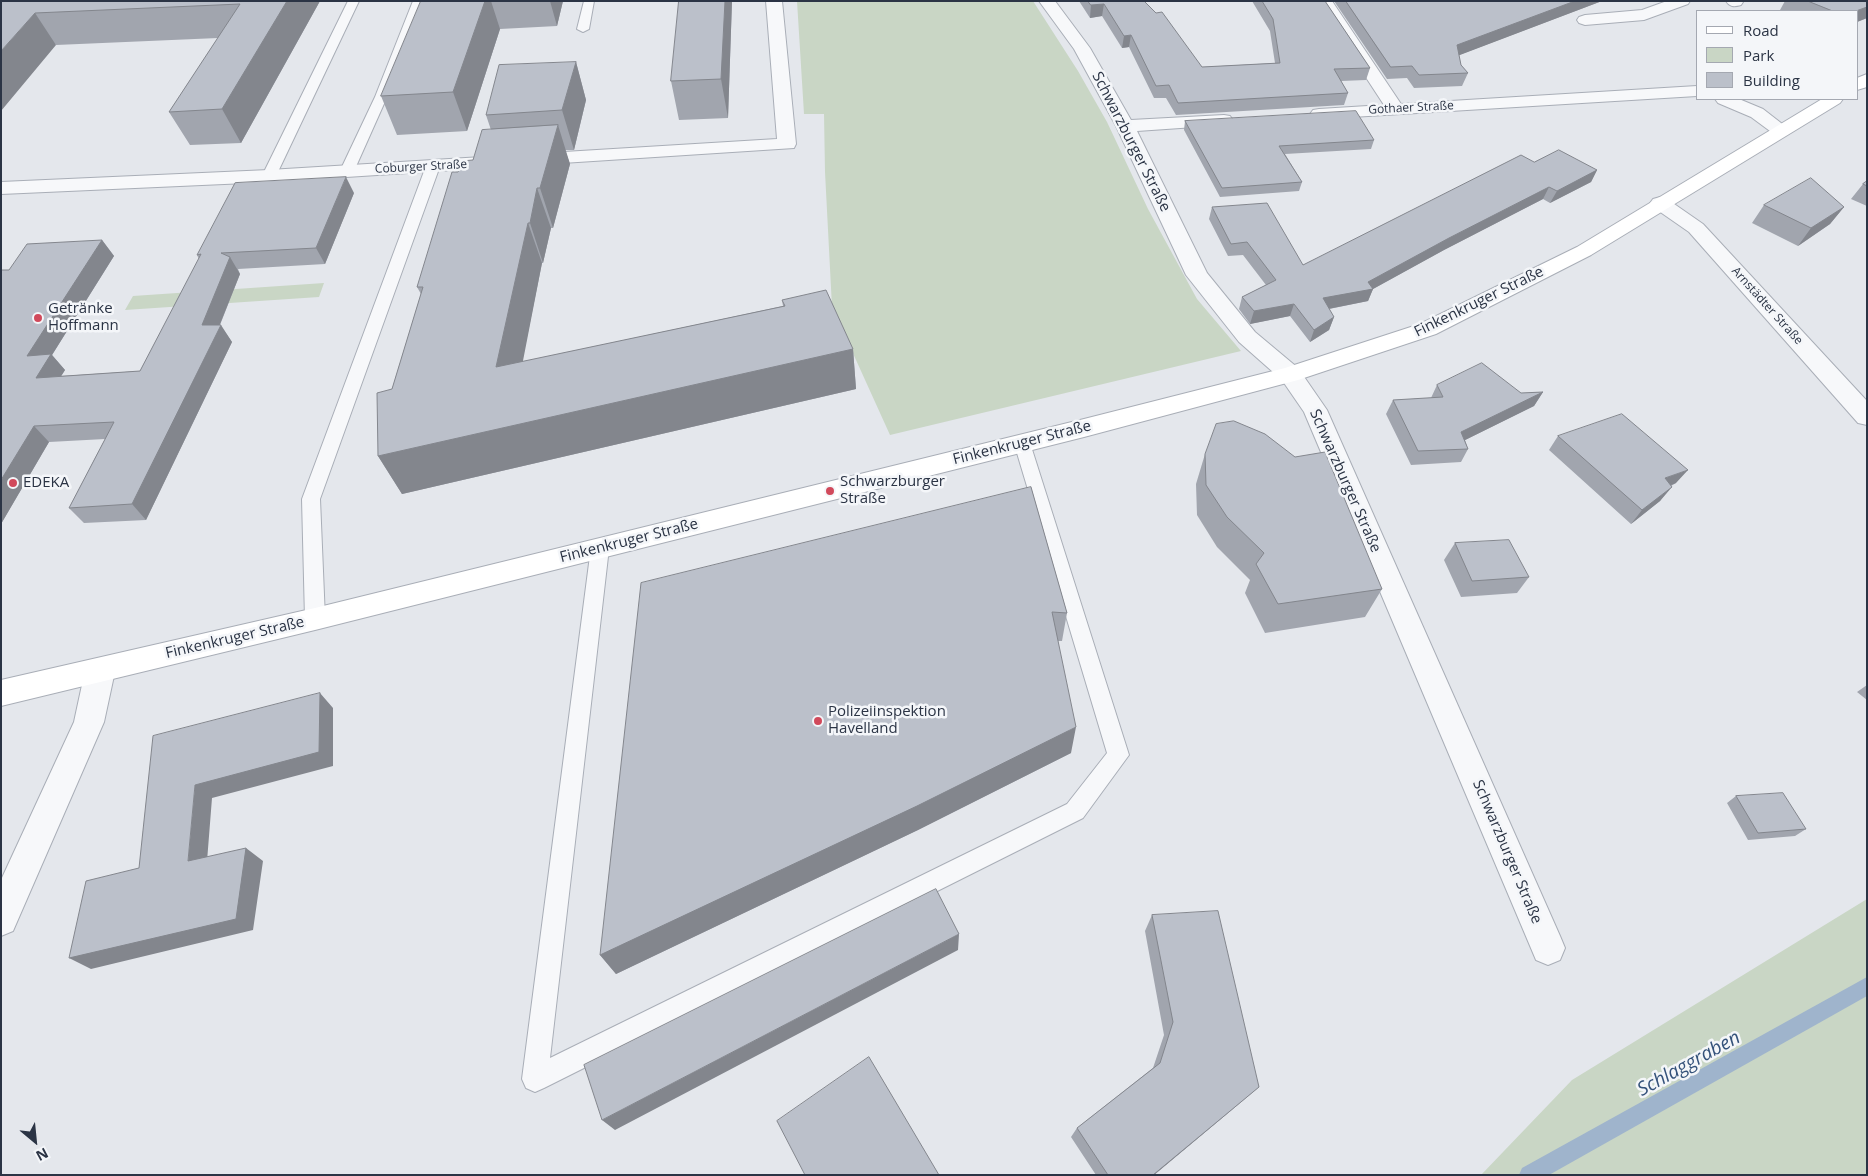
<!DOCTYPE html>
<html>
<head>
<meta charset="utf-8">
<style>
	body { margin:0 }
	#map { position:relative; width:1868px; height:1176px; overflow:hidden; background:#e4e7ec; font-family:"Open Sans",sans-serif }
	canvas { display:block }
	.frame { position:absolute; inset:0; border:2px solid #2b3445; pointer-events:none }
	.legend { position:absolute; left:1696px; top:10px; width:162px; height:90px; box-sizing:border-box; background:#f4f6f9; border:1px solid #a4a8b1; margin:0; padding:6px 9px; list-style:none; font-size:15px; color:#2b3445 }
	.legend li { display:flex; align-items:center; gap:10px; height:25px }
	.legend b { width:25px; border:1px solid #a4a8b1 }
	.north { position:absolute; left:10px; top:1116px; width:50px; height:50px; -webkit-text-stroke:4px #f4f6f9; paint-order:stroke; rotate:152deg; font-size:14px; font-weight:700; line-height:20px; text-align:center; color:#2b3445 }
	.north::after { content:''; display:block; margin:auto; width:18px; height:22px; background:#2b3445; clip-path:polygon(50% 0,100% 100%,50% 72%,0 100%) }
</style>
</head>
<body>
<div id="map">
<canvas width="1868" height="1176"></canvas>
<div class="frame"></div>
<ul class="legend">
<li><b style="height:6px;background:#fff"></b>Road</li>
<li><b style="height:14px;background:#c9d6c5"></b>Park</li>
<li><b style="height:14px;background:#bbc0ca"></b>Building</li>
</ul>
<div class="north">N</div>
</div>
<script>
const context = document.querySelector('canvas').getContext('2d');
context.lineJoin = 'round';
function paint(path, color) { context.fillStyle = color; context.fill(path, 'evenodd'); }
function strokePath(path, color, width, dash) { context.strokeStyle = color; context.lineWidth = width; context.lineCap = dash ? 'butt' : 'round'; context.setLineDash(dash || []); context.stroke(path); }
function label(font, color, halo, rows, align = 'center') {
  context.font = font + ' "Open Sans",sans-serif'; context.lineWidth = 5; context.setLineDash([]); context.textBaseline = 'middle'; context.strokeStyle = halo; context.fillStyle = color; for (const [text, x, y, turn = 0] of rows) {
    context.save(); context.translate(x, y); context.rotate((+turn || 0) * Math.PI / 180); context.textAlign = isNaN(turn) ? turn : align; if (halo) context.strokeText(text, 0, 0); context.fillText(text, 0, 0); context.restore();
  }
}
paint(new Path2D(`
	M797,1H1033L1078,71L1107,122L1148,209L1197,299L1241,351L890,435L832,307L825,172L824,114H804Z
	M324,283L319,297L125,310L133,296Z
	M1867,899V1175H1481L1572,1080Z`), '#c9d6c5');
paint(new Path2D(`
	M1867,977V996L1549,1175H1519L1522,1168Z`), '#9fb4cc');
const lane = new Path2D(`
	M348,1H359L276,176L274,179H264L262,176Z
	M413,1H424L387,97L354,171L347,175L342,174L340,171L375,97Z
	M584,1H594L589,29L583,32L577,29Z
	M433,162L440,166L320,499L325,619L322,625L315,627L308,625L305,619L302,499L426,166Z
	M1022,437L1028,439L1030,443L1129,755L1083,818L544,1088L535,1092L526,1088L522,1079L591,548L594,543L600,541L606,543L609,548L550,1058L1067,804L1107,753L1014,443L1016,439Z`);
const street = new Path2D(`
	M766,1H782L796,144L794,148L269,182L1,194V182L269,170L777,139Z
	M1039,1H1055L1090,48L1131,120L1224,115L1230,116L1233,120L1230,124L1224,125L1137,131L1207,273L1255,332L1298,368L1327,410L1560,936L1565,948L1560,960L1548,965L1536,960L1304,412L1282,380L1239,342L1186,275L1116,126L1074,49Z
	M1316,1H1332L1401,104L1697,86V96L1319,119L1313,118L1310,114L1313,110L1319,109L1384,105Z
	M1667,1H1690L1688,4L1644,20L1585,25L1579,23L1577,20L1579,17L1585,15L1642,10Z
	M1726,1H1742L1743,2L1741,5C1734,7 1730,7 1726,1Z
	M1715,99H1739L1763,109L1790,130L1788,134L1781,136L1774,134L1751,117L1718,103Z
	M1660,197L1667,199L1703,224L1867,401V425L1858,423L1689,232L1653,207L1650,203L1653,199Z
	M100,659L110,662L115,671L104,722L13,931L1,936V880L74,722L85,671L90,662Z`);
const secondary = new Path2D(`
	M1867,74V87L1857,90V78Z
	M1822,99H1843L1840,103L1591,255L1436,334L1298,380L1084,437L315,630L1,706V680L315,608L1084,419L1285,368L1420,324L1577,247Z`);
strokePath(lane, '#a9aeb7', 2);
strokePath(street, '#a9aeb7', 2);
strokePath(secondary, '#a9aeb7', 2);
paint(lane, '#f7f8fa');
paint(street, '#f7f8fa');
paint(secondary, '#fff');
paint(new Path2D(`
	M1,1H320L241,143L190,145L169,112L218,38L56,45Z
	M421,1H563L557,26L500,29L467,131L397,135L381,96Z
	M679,1H732L728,118L679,120L671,81Z
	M1079,1H1144L1202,67L1275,63L1270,31L1252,1H1325L1370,68L1366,80L1341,81L1348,93L1344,105L1176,115L1166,98H1154L1129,47L1122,48L1102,16L1090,18Z
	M1334,1H1602L1459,55L1461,65L1468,73L1462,86L1414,88L1407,78L1387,79Z
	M1785,1H1867V18L1857,22V11H1783L1780,10Z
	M576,62L586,100L574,150H565L570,164L553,228H551L543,263H542L522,362L783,306L782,300L853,349L856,389L402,494L378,456L392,389L421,294L417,287L458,172L473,160L491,130L486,115Z
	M1185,121L1374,140L1371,149L1285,154L1302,182L1299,191L1220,197L1184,130Z
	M1534,162L1597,170L1591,182L1550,203L1543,199L1444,250L1373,289L1368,301L1329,309L1334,317L1329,330L1310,342L1290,316L1250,324L1239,309L1242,297L1266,285L1243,255L1228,256L1209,219L1212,207L1303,265Z
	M1867,181V206L1851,199L1863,184Z
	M354,193L325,264L238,269L240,274L220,325L232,342L146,520L84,523L69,508L105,439L49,442L1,524L9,270L102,240L114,256L52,355L65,370L61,376L140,371L199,259L197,255Z
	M1764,205L1844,207L1830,224L1798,246L1752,223Z
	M1437,385L1521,393L1543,392L1534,406L1465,440L1468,449L1461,462L1411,465L1386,414L1393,400L1431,398Z
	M1558,436L1676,483L1671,486L1660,501L1631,524L1549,450Z
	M1205,454L1382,589L1365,617L1265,633L1245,593L1250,580L1217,547L1197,515L1196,484Z
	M1031,487L1067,613L1062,641H1058L1071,753L918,830L616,974L600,955Z
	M1455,543L1529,577L1517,593L1461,597L1444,560Z
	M1867,685V700L1857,692Z
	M1736,796L1806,829L1795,836L1748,840L1727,803Z
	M1152,915L1259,1087L1154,1175H1096L1071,1137L1077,1128L1153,1068L1164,1035L1145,931Z`), '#a1a5ae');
paint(new Path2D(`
	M287,1H320L241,143L222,109Z
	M485,1H491L500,29L467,131L453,92Z
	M550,1H563L557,26Z
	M725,1H732L728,118L721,79Z
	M1575,1H1602L1452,58L1457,45Z
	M1104,4L1102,16L1090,18L1091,5Z
	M1867,7V18L1857,22V11Z
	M35,13L56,45L1,111V51Z
	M1131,35L1129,47L1122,48L1124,36Z
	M576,62L586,100L574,150L562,110Z
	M558,125L570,164L553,228L540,188Z
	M1597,170L1591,182L1550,203L1557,191Z
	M346,177L354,193L325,264L316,248Z
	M1549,187L1543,199L1444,250L1373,289L1368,301L1318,311L1323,298L1368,282L1449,238Z
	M537,188L551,228L543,263L530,223Z
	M1844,207L1830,224L1798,246L1811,228Z
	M528,223L542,263L514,407L496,367Z
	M102,240L114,256L52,355L65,370L50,394L36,378L27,356Z
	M230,257L240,274L216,334L221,325L232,342L146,520L132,504L202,325Z
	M1294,304L1290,316L1250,324L1254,311Z
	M1334,317L1329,330L1310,342L1314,330Z
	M853,349L856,389L402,494L378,456Z
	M1543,392L1534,406L1453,446L1461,432Z
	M34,426L49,442L1,524V480Z
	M1688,470L1676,483L1654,492L1665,478Z
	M1672,487L1660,501L1631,524L1642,510Z
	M320,693L333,708V766L212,798L206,874L188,861L195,785Z
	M1076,727L1071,753L918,830L616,974L600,955Z
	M246,848L263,861L253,930L91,969L69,958Z
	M959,934L958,950L615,1130L602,1120Z
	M1259,1087L1154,1175H1153Z`), '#83868d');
const building = new Path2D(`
	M1,1H287L222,109L169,112L240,4L35,13L1,51Z
	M421,1H485L453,92L381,96Z
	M679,1H725L721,79L671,81Z
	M1088,1H1144L1156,13L1162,12L1202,67L1280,63L1273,19L1262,1H1325L1370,68L1334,69L1348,93L1178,103L1169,85L1156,86L1131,35L1124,36L1104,4L1091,5Z
	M1346,1H1575L1457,45L1461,65L1468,73L1419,75L1412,66L1391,67Z
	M1808,1H1867V7L1856,11H1833Z
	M576,62L562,110L486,115L499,65Z
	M1356,111L1374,140L1279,146L1302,182L1222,188L1185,121Z
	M558,125L540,188H537L530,223H528L496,367L785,306L782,300L826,290L853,349L378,456L377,393L392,389L423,287H417L452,172H458L461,161L473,160L482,130Z
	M1559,150L1597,170L1557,191L1549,187L1449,238L1368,282L1373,289L1323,298L1334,317L1314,330L1294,304L1254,311L1242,297L1276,280L1247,242L1231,244L1212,207L1267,203L1303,265L1521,155L1534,162Z
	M346,177L316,248L221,253L230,257L202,325H221L132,504L69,508L114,422L34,426L1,480V270H9L27,244L102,240L27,356L51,354L36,378L140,371L201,254L197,255L235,183Z
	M1811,178L1844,207L1811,228L1764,205Z
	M1867,181V186L1863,184Z
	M1482,363L1521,393L1543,392L1461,432L1468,449L1418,451L1393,400L1443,397L1437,385Z
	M1622,414L1688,470L1665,478L1672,487L1642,510L1558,436Z
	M1234,421L1265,434L1295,457L1325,452L1382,589L1278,604L1256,564L1264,553L1227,517L1206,485L1205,454L1216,424Z
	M1031,487L1067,613L1052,612L1076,727L917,806L600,955L641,583Z
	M1509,540L1529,577L1472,581L1455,543Z
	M320,693L319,752L195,785L188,861L246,848L236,919L69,958L86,881L139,868L153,736Z
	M1783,793L1806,829L1758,833L1736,796Z
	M936,889L959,934L602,1120L584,1065Z
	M1218,911L1259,1087L1153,1175H1108L1077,1128L1160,1063L1173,1022L1152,915Z
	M869,1057L939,1175H805L777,1121Z`);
paint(building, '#bbc0ca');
strokePath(building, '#83868d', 1);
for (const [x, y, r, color] of [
	[38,318,5,"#d1495b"],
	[13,483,5,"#d1495b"],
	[830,491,5,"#d1495b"],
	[818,721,5,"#d1495b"]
]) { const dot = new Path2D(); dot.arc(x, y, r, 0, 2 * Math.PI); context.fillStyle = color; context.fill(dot); strokePath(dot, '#f4f6f9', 2); }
label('12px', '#2b3445', '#f4f6f9', [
	["Gothaer Straße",1411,108,-3],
	["Coburger Straße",421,167,-3],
	["Arnstädter Straße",1767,306,48]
]);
label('15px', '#2b3445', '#f4f6f9', [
	["Schwarzburger Straße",1131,142,63],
	["Finkenkruger Straße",1479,302,-26],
	["Finkenkruger Straße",1022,443,-14],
	["Schwarzburger Straße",1345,481,66],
	["Finkenkruger Straße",629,541,-14],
	["Finkenkruger Straße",235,638,-13],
	["Schwarzburger Straße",1507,852,67]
]);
label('15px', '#2b3445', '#f4f6f9', [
	["Getränke",48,309],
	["Hoffmann",48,326],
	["Schwarzburger",840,482],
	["Straße",840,499],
	["EDEKA",23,483],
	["Polizeiinspektion",828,712],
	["Havelland",828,729]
], 'left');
label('italic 19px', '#34527a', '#f4f6f9', [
	["Schlaggraben",1689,1064,-29]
]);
</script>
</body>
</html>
